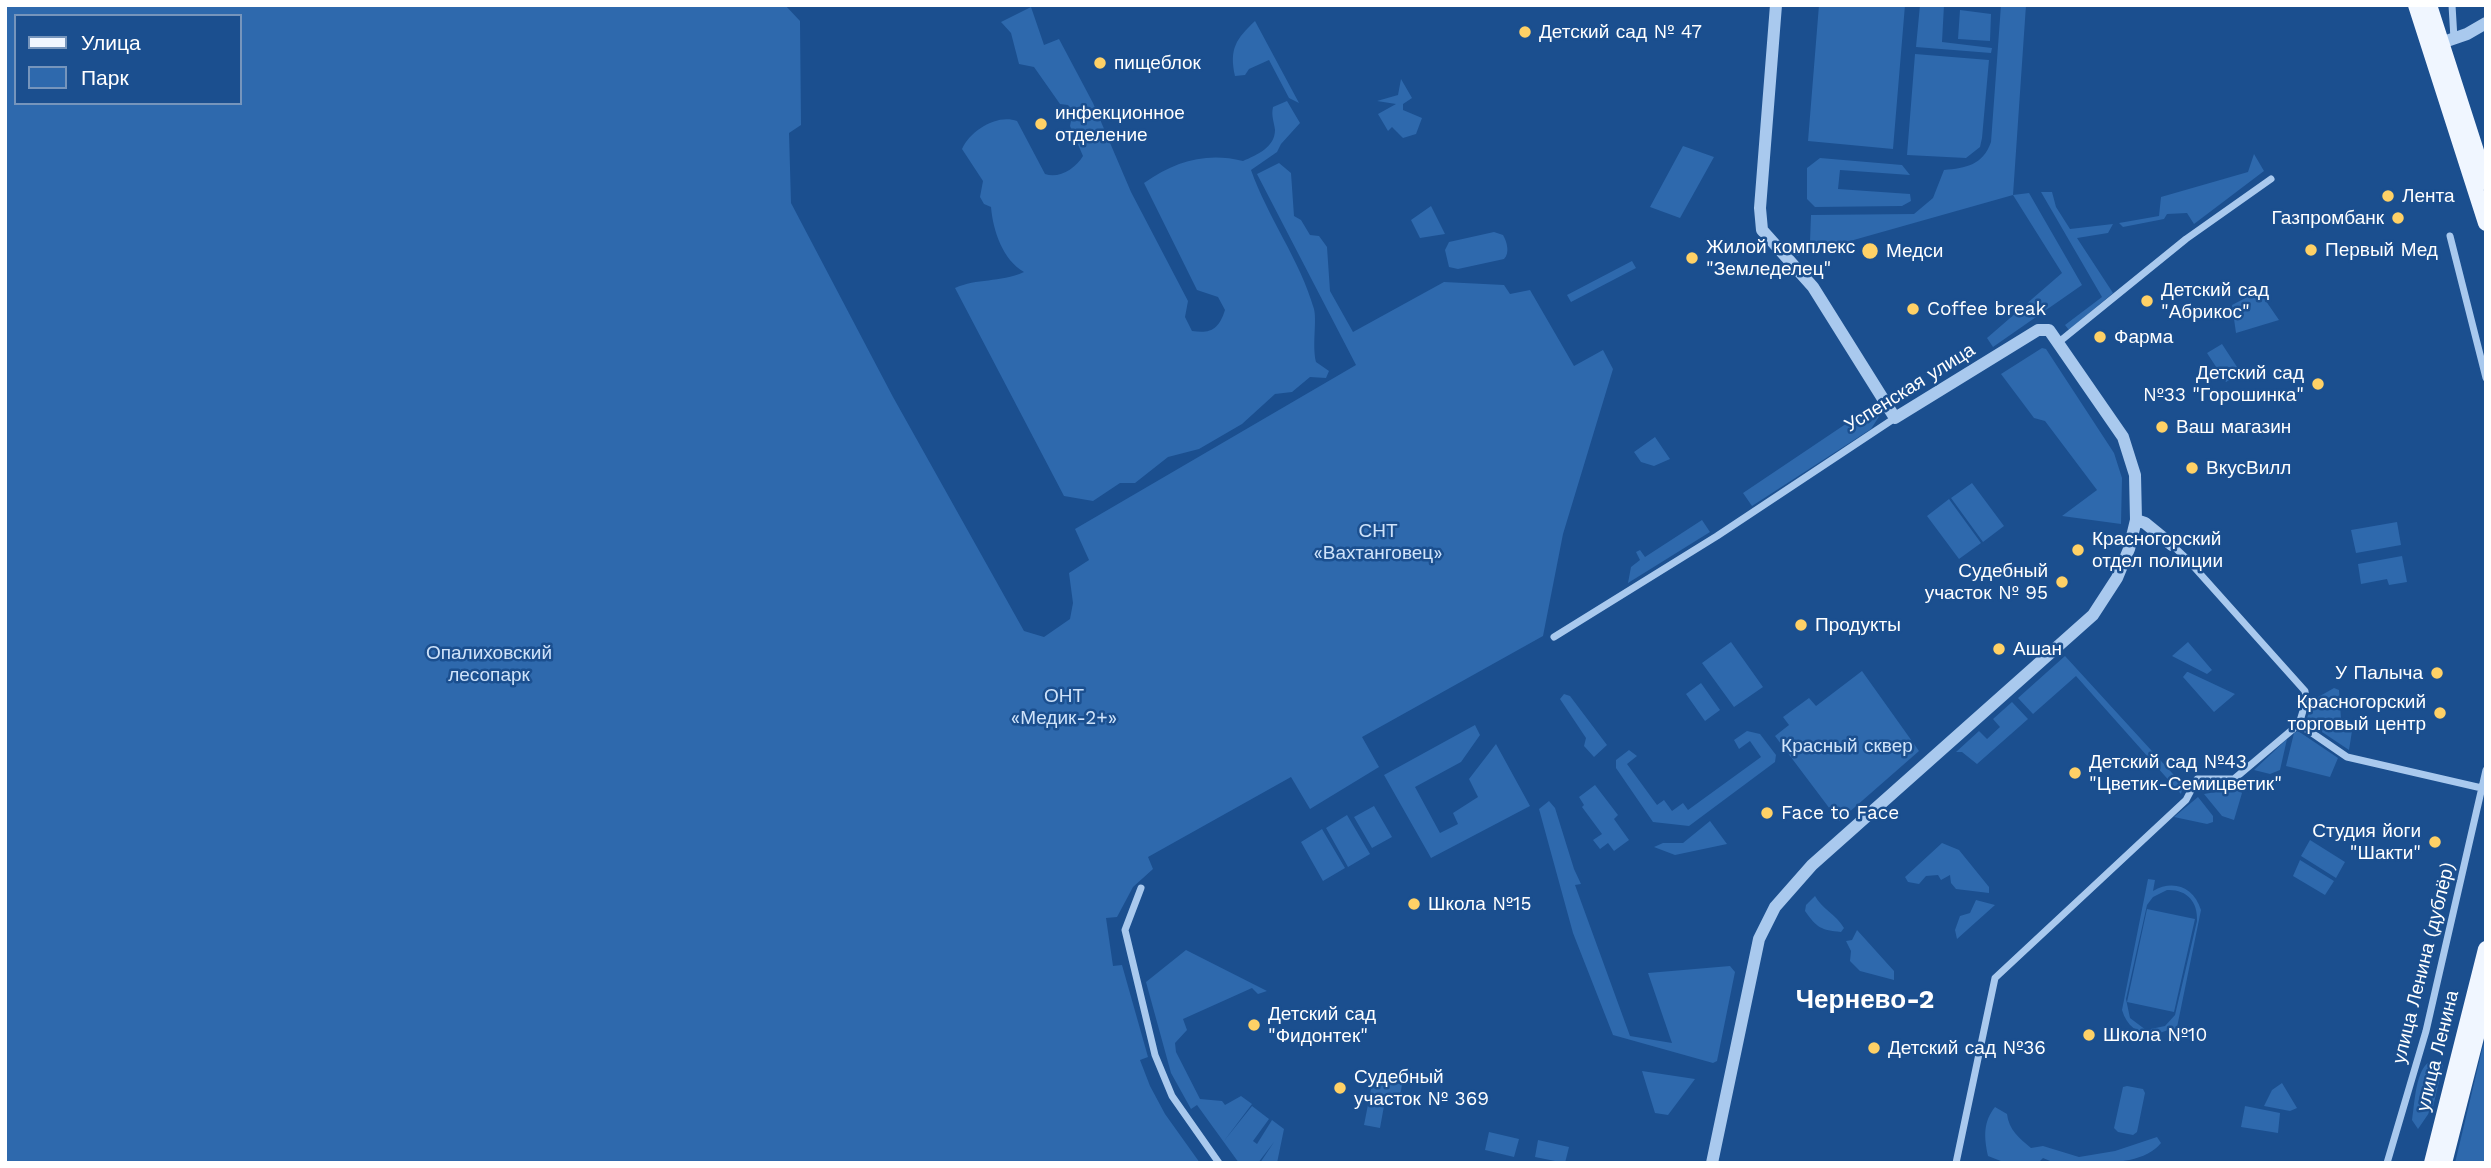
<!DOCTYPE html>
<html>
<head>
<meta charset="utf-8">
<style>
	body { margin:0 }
	#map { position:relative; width:2491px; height:1168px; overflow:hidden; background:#1b4f8f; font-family:"Work Sans",sans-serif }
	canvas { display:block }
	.frame { position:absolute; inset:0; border:7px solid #fff; pointer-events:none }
	.legend { position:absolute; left:14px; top:14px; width:228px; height:91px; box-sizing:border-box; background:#1b4f8f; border:2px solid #7695bc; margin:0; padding:9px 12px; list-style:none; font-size:21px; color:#fff }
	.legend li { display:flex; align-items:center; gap:14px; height:35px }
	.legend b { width:35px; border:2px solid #7695bc }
</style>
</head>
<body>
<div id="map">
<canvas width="2491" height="1168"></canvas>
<div class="frame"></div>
<ul class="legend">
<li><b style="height:9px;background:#f0f6ff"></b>Улица</li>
<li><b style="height:19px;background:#2e69ad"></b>Парк</li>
</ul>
</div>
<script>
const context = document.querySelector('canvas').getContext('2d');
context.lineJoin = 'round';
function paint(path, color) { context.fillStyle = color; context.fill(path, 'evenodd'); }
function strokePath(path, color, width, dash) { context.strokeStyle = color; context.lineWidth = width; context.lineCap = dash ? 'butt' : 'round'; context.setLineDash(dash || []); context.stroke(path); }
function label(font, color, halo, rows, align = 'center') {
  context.font = font + ' "Work Sans",sans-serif'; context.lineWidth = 5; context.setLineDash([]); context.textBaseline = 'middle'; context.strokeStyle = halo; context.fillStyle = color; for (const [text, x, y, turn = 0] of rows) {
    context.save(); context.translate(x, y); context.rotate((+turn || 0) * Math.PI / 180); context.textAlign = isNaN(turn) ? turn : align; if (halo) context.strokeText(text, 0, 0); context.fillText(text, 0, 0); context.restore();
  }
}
paint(new Path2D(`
	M5,5H785L800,21L801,125L789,133L791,203L893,397L1024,631L1044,637L1070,619L1073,603L1069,573L1089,560L1075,529L1356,365L1257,174L1279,163L1291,173L1294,216L1301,220L1310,235L1319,236L1327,247L1330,291L1353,332L1444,282L1504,285L1510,294L1530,290L1574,366L1603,350L1613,369L1563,534L1543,636L1362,737L1379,767L1310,809L1291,777L1148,857L1153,869L1133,887L1117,917L1106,918L1113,966L1122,965L1148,1057L1140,1060L1150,1086L1165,1114L1200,1163H5ZM16,16H240V103H16Z
	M1819,5H1905L1893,149L1808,141Z
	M1920,5H1944L1942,42L1992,48L1991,53L1916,47Z
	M2001,5H2026L2013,195L2029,193L2082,285L1993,347L1987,338L2062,273L2013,195L1797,256L1789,244L1810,242L1811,215L1914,214L1933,198L1944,170C1966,168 1983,165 1991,142Z
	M1031,7L1044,45L1059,39L1093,103L1131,192L1188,301L1185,317L1192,331C1211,334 1219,329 1225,310L1218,297L1197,290L1144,183C1176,161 1206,152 1243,161C1257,155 1275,147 1275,130C1274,121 1271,116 1273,107L1287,101L1300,123L1281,144L1277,152L1251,170C1268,218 1300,260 1314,309C1317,321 1312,345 1316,362L1329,371L1326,378L1310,377L1292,392L1275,394L1242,424L1199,449L1168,457L1135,483H1120L1093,501L1064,496L955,288C977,278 999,283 1024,272C1003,260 993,231 991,207L984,204L980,197L983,181L962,149C971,130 997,114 1017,121L1045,174C1059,179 1075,169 1083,156L1070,126L1073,111L1068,105L1060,104L1034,67L1019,64L1011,33L1001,22Z
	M1960,10L1991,14L1990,41L1958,39Z
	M1255,21L1299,103L1289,98L1269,60L1249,69L1245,75L1235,76C1229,49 1236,39 1255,21Z
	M1915,54L1989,60L1982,138L1980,147L1966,158L1907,155Z
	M1401,79L1412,98L1403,104V110L1422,118L1416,134L1403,138L1392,127L1388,131L1378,114L1396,104L1377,101L1398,95Z
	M1683,146L1714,157L1680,218L1650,207Z
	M2254,154L2264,171L2194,224L2187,213L2167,214L2164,219L2123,227L2119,223L2159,216L2161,197L2248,172Z
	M1820,158L1902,165L1910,175L1840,170L1838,189L1910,194L1911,201L1902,206L1815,207L1807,199V168Z
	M2041,192H2052L2056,207L2070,229L2113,224L2108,233L2077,238L2113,293L2069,330L2065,325L2102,297Z
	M1431,206L1445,234L1420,238L1411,220Z
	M1494,232L1503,235C1507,242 1510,253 1504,259L1458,269L1449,267L1445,250L1449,242Z
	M1632,261L1636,268L1571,302L1567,295Z
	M2259,291L2279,320L2236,333L2232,305Z
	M2222,344L2241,373L2226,382L2207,353Z
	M2042,348L2046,349L2114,453L2122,478L2121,524L2062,516L2097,490L2045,421L2034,418L2001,374Z
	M1877,403L1882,412L1871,429L1752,506L1743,493Z
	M1655,437L1670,459L1654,466L1641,462L1634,452Z
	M1972,483L2004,526L1983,542L1951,498Z
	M1949,499L1981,543L1959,559L1927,516Z
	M1702,520L1710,532L1628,583L1631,567L1640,560L1636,552L1640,550L1645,557Z
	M2397,522L2401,545L2356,553L2351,530Z
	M2402,556L2407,582L2389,585L2387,579L2361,584L2358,564Z
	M1731,642L1763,687L1734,707L1702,663Z
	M2188,642L2212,670L2207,674L2172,656Z
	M2065,656L2183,785L2181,794L2076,676L2033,714L2018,698Z
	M1862,671L1919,751L1839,821L1775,736L1789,725L1783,717L1809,698L1816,706Z
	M2187,672H2188L2235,694L2214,712L2183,677Z
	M1701,683L1720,710L1705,721L1686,694Z
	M2334,688L2339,690L2341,719L2349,720L2352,731L2349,750L2310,724L2307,718L2313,700Z
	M1564,694L1570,696L1607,745L1594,757L1584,746L1586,738L1560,699Z
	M2012,702L2028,719L1977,764L1962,752H1956L1979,731L1987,739L2000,727L1993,719Z
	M1475,725L1480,735L1461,762L1415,787L1440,833L1458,824L1453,813L1478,797L1469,779L1496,744L1530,806L1431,858L1384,775Z
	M1747,731L1760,734L1776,755L1775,762L1689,826L1653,822L1616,768V760L1629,750L1637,756L1627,764L1657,805L1664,800L1672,811L1683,803L1688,810L1761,757L1750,741L1739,749L1734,740Z
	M2298,731L2338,758L2330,777L2286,766L2294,733Z
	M2287,739L2280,770L2270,774L2254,770Z
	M1595,785L1618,815L1614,819L1629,840L1614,851L1608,843L1600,849L1593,840L1602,834L1582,807L1584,805L1579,797Z
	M2239,788L2242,793L2234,820L2222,816L2204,794Z
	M2198,797L2213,816V822L2207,824L2174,817Z
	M1549,801L1555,808L1574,869L1581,884L1575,885L1630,1036L1672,1043L1648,973L1730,966L1735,972L1717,1061L1713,1063L1613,1035L1573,933L1539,809Z
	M1374,806L1392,837L1372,848L1354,817Z
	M1347,815L1370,854L1348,867L1326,828Z
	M1710,821L1727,844L1675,855L1654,847L1663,843H1683Z
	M1322,829L1345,868L1323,881L1301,842Z
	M2310,840L2345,862L2336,878L2301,856Z
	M1942,843L1959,850L1989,887V893L1956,889L1951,883L1950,875L1941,880L1938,875L1926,876L1919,884L1908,882L1905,877Z
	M2300,860L2334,881L2325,895L2293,876Z
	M2148,879L2155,880L2153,891C2173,879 2194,887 2201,910L2174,1042L2169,1041L2170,1029C2150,1039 2129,1034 2122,1010ZM2167,890C2186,889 2198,901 2197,921L2175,1015L2165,1026L2146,1030L2130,1018L2126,999L2147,905L2153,897Z
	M1815,896C1822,909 1836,914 1844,928L1841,932C1821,930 1817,928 1805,911L1806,905Z
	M1976,900L1995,905L1957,939L1955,930L1960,916L1970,913Z
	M2147,909L2195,919L2174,1012L2127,1002Z
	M1857,930L1894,971V980L1860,971L1850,961L1851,951L1846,941L1852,940Z
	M1186,950L1267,991L1258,994L1252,988L1183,1019L1187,1030L1175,1043L1176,1052L1200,1099L1222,1101L1225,1105L1241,1096L1252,1104L1224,1141L1252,1106L1269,1119L1253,1141L1257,1144L1272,1120L1284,1129L1277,1163H1260L1274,1142L1258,1163H1239L1197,1105L1191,1109L1171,1073L1146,982Z
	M2486,1037L2485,1163H2455L2482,1050Z
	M2432,1060L2443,1064L2433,1107L2418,1129L2412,1120C2415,1103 2415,1068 2432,1060Z
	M1642,1071L1695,1079L1668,1115L1655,1113Z
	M1373,1079L1402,1084L1400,1097L1386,1095L1380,1128L1364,1125Z
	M2282,1083L2297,1108L2290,1111L2264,1106L2272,1090Z
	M2127,1086L2143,1089L2145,1093L2137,1132L2133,1135L2118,1132L2114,1128L2123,1087Z
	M2245,1106L2280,1113L2278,1133L2241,1127Z
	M1995,1107L2007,1114C2009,1130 2019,1138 2031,1148L2043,1146L2079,1157L2115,1151L2157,1137L2161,1143C2141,1168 2089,1163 2055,1163L2043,1158L2038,1163H2006L1988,1156C1984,1137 1983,1122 1995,1107Z
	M1489,1132L1519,1139L1514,1157L1485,1150Z
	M1538,1140L1569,1147L1565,1163L1535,1157Z`), '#2e69ad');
strokePath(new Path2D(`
	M2452,5L2454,39
	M2450,236L2486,378
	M2059,342L2186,239L2271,179
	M2172,545L2186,558L2305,691L2306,701L2299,724
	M1554,637L1717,536L1895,418
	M1141,888L1125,930L1155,1055L1172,1096L1219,1163
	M1956,1163L1995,978L2186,800L2197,779H2234L2299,724L2347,757L2486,789
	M2387,1163L2426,1031L2486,770`), '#a9c9ee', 7);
strokePath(new Path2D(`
	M2435,45L2467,34L2486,23
	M2136,520L2145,523L2172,545
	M1712,1163L1759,939L1775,907L1812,865L2093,615L2117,578L2129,549L2136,520L2135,475L2123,437L2049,330H2038L1895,418L1813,287L1762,230L1760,208L1776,5`), '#a9c9ee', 12);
strokePath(new Path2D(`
	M2416,5L2486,223
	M2429,5L2486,182
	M2432,1163L2486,949
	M2444,1163L2486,998`), '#f0f6ff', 16);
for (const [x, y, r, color] of [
	[1525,32,7,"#ffd166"],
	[1100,63,7,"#ffd166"],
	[1041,124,7,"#ffd166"],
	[2388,196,7,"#ffd166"],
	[2398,218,7,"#ffd166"],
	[2311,250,7,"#ffd166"],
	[1870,251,9,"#ffd166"],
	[1692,258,7,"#ffd166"],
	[2147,301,7,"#ffd166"],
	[1913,309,7,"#ffd166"],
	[2100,337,7,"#ffd166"],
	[2318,384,7,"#ffd166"],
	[2162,427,7,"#ffd166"],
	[2192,468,7,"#ffd166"],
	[2078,550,7,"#ffd166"],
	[2062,582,7,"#ffd166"],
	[1801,625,7,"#ffd166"],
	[1999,649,7,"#ffd166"],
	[2437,673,7,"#ffd166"],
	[2440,713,7,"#ffd166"],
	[2075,773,7,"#ffd166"],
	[1767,813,7,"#ffd166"],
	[2435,842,7,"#ffd166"],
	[1414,904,7,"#ffd166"],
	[1254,1025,7,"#ffd166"],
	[2089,1035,7,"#ffd166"],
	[1874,1048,7,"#ffd166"],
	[1340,1088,7,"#ffd166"]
]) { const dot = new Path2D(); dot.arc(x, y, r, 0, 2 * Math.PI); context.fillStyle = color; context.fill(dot); strokePath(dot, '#1b4f8f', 2.5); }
label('19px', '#fff', '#1b4f8f', [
	["Детский сад № 47",1539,32],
	["пищеблок",1114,63],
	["инфекционное",1055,113],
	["отделение",1055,135],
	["Лента",2402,196],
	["Газпромбанк",2384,218,"right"],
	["Жилой комплекс",1706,247],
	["\"Земледелец\"",1706,269],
	["Первый Мед",2325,250],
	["Медси",1886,251],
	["Детский сад",2161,290],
	["\"Абрикос\"",2161,312],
	["Coffee break",1927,309],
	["Фарма",2114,337],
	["Детский сад",2304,373,"right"],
	["№33 \"Горошинка\"",2304,395,"right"],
	["Ваш магазин",2176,427],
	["ВкусВилл",2206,468],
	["Красногорский",2092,539],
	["отдел полиции",2092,561],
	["Судебный",2048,571,"right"],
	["участок № 95",2048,593,"right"],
	["Продукты",1815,625],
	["Ашан",2013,649],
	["У Палыча",2423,673,"right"],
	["Красногорский",2426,702,"right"],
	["торговый центр",2426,724,"right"],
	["Детский сад №43",2089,762],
	["\"Цветик-Семицветик\"",2089,784],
	["Face to Face",1781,813],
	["Студия йоги",2421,831,"right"],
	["\"Шакти\"",2421,853,"right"],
	["Школа №15",1428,904],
	["Детский сад",1268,1014],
	["\"Фидонтек\"",1268,1036],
	["Школа №10",2103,1035],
	["Детский сад №36",1888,1048],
	["Судебный",1354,1077],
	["участок № 369",1354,1099]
], 'left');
label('19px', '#fff', '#1b4f8f', [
	["Успенская улица",1910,388,-32],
	["улица Ленина (дублёр)",2424,963,-76],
	["улица Ленина",2438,1051,-76]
]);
label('19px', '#cfe3fa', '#1b4f8f', [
	["СНТ",1378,531],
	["«Вахтанговец»",1378,553],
	["Опалиховский",489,653],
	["лесопарк",489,675],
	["ОНТ",1064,696],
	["«Медик-2+»",1064,718],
	["Красный сквер",1847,746]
]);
label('bold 26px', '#fff', '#1b4f8f', [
	["Чернево-2",1865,1000]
]);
</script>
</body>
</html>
